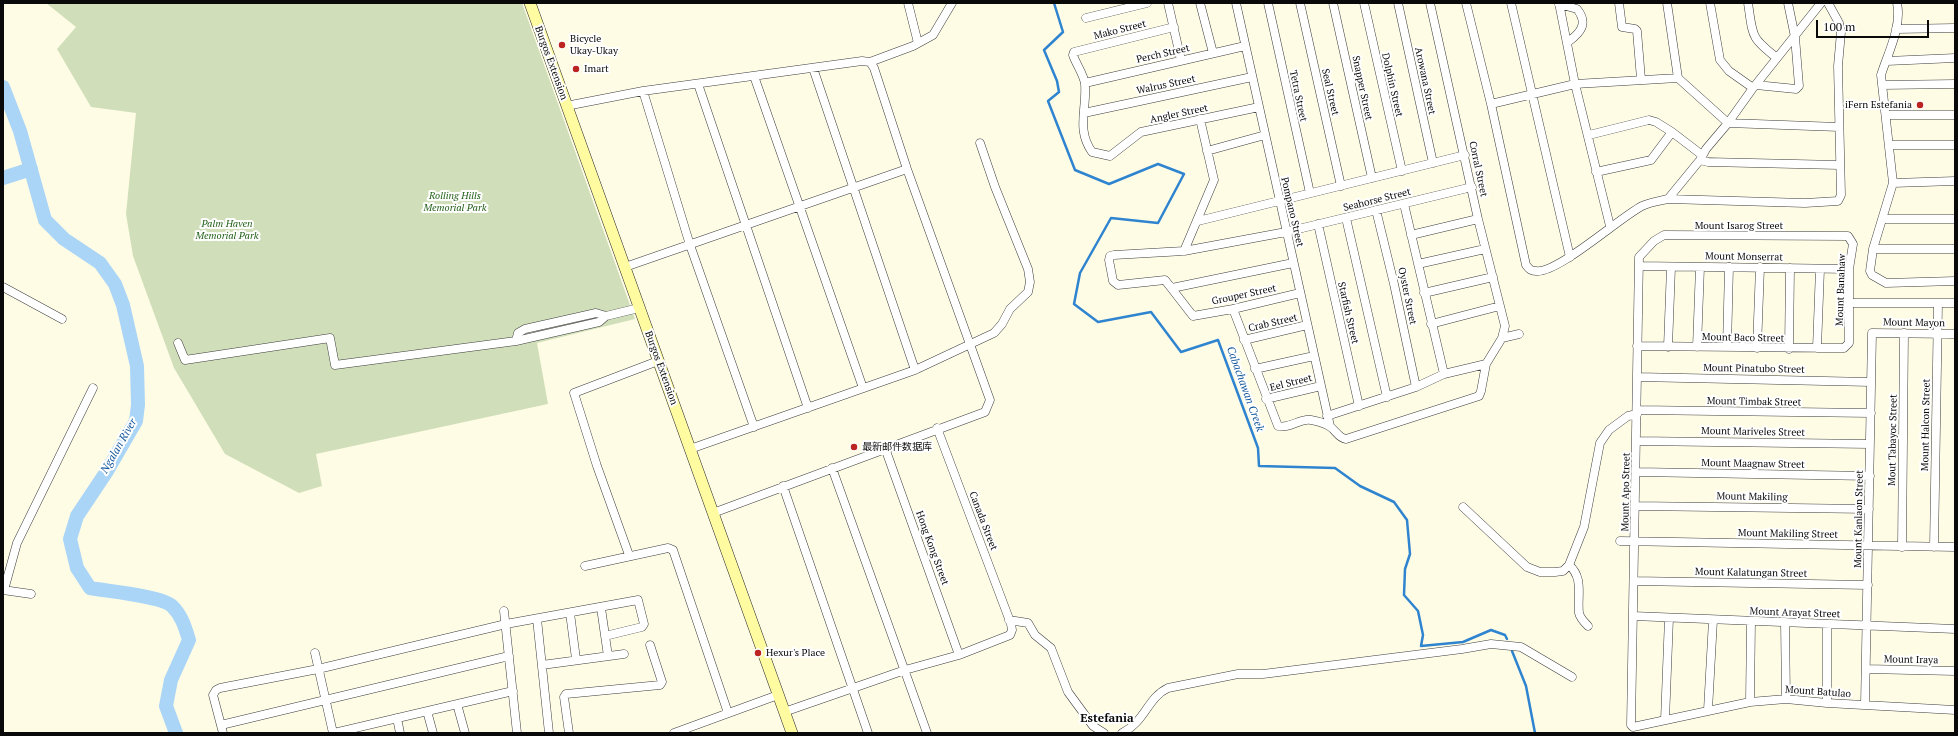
<!DOCTYPE html>
<html>
<head>
<meta charset="utf-8">
<style>
	body { margin:0 }
	#map { position:relative; width:1958px; height:736px; overflow:hidden; background:#fffce6; font-family:"PT Serif",serif }
	canvas { display:block }
	.frame { position:absolute; inset:0; border:4px solid #090909; pointer-events:none }
	.scale { position:absolute; left:1816px; top:20px; width:113px; height:18px; box-sizing:border-box; border:2px solid #090909; border-top:0; padding-left:5px; font-size:12px; line-height:14px; white-space:nowrap; color:#090909; -webkit-text-stroke:3px #fff; paint-order:stroke }
</style>
</head>
<body>
<div id="map">
<canvas width="1958" height="736"></canvas>
<div class="frame"></div>
<div class="scale">100 m</div>
</div>
<script>
const context = document.querySelector('canvas').getContext('2d');
context.lineJoin = 'round';
function paint(path, color) { context.fillStyle = color; context.fill(path, 'evenodd'); }
function strokePath(path, color, width, dash) { context.strokeStyle = color; context.lineWidth = width; context.lineCap = dash ? 'butt' : 'round'; context.setLineDash(dash || []); context.stroke(path); }
function label(font, color, halo, rows, align = 'center') {
  context.font = font + ' "PT Serif","Noto Sans SC",serif'; context.lineWidth = 4; context.setLineDash([]); context.textBaseline = 'middle'; context.strokeStyle = halo; context.fillStyle = color; for (const [text, x, y, turn = 0] of rows) {
    context.save(); context.translate(x, y); context.rotate((+turn || 0) * Math.PI / 180); context.textAlign = isNaN(turn) ? turn : align; if (halo) context.strokeText(text, 0, 0); context.fillText(text, 0, 0); context.restore();
  }
}
paint(new Path2D(`
	M46,3H522L635,319L537,343L548,404L316,454L322,486L299,493L225,454L174,368L133,256L126,214L136,113L91,107L57,49L76,27Z`), '#d0dfb9');
strokePath(new Path2D(`
	M1054,3L1063,32L1044,50L1057,81L1059,92L1048,101L1075,170L1109,184L1158,164L1184,174L1158,223L1111,218L1080,273L1074,304L1098,322L1151,312L1181,352L1218,340L1258,448L1259,466L1335,468L1360,486L1394,502L1407,520L1410,554L1405,569L1404,595L1418,611L1423,635L1421,646L1463,642L1491,630L1505,635L1507,639
	M1512,651L1526,686L1535,733`), '#2f84d0', 2.5);
strokePath(new Path2D(`
	M3,87L20,131L45,220L64,239L100,263L115,284L123,305L137,366L138,405L136,421L107,471L77,516L70,539L77,568L90,588C106,591 162,596 172,606C182,616 185,627 189,640L171,680L166,706L176,733
	M3,178L31,169`), '#aad5f7', 14);
const street = new Path2D(`
	M908,3L918,43
	M1168,3L1181,60
	M1200,3L1213,53
	M1236,3L1330,426
	M1268,3L1310,193
	M1300,3L1341,186
	M1333,3L1372,178
	M1364,3L1402,171
	M1398,3L1433,163
	M1430,3L1478,219L1505,326L1502,338
	M1466,3L1491,104L1526,265C1529,269 1531,271 1536,271C1557,274 1619,218 1642,206C1650,202 1659,201 1668,199L1805,203L1838,201L1841,195L1838,66L1841,32L1839,23L1828,3
	M1511,3L1570,257
	M1559,3L1575,84L1610,226
	M1619,3L1622,27L1635,29L1637,31L1641,79
	M1667,3L1678,78
	M1710,3L1720,60L1729,71L1753,88
	M1748,3C1753,36 1750,37 1777,58
	M1897,3C1902,27 1888,53 1881,75L1893,183L1873,249L1870,271L1872,275L1886,283L1955,281
	M1559,4L1577,9C1589,24 1580,33 1568,42
	M1086,18L1147,3
	M1174,27L1074,52L1073,55C1076,64 1084,75 1085,84C1087,110 1076,129 1092,152L1110,156L1141,132L1259,107
	M1896,29L1955,28
	M1887,61L1955,58
	M870,62L913,46L933,35L952,3
	M813,68L915,370
	M754,76L863,388
	M1085,83L1245,46
	M698,84L808,408
	M1756,85L1796,89L1799,86L1795,37L1788,3
	M1882,85L1955,84
	M643,91L690,245L754,427
	M1491,104L1575,84L1678,78L1728,123L1839,127
	M566,106L643,91L862,61L870,62L874,68L907,169L990,400L985,412L713,513
	M1084,113L1252,77
	M1886,115H1955
	M1589,135L1649,120L1656,122L1672,132
	M1889,145H1955
	M1207,151L1265,135
	M1700,160L1708,162L1839,165
	M1596,172L1651,160L1672,132L1702,155
	M1893,183L1955,181
	M1668,199L1700,160L1706,149L1728,123L1753,88L1821,3
	M1404,204L1444,374
	M1376,210L1394,284L1416,387
	M1346,218L1387,397
	M1883,219H1955
	M1198,221L1465,155
	M1318,224L1359,406
	M1411,235L1478,219
	M1873,249H1955
	M1184,251L1214,180L1200,119
	M1418,264L1485,249
	M1639,266L1849,269
	M625,267L907,169
	M3,287L62,319
	M1172,288L1293,263
	M1300,293L1233,309L1193,316L1165,280L1118,285L1113,281L1109,260L1110,256L1114,255L1184,251L1286,232L1472,187
	M1424,293L1493,277
	M1849,303H1955
	M1233,309L1278,426C1290,429 1300,418 1311,420C1317,421 1324,423 1329,426C1336,430 1338,438 1346,439L1479,396L1481,391L1486,364L1502,338L1519,334
	M1431,324L1500,306
	M1244,340L1307,325
	M516,341L518,333L525,329L596,313L606,316
	M178,343L185,360L330,338L335,365L516,341L599,322L606,316L639,308
	M1637,346L1844,348L1849,343V269L1853,244L1848,236L1664,235L1654,241L1639,257L1631,725L1633,727L1750,702L1786,699L1827,703L1955,710
	M1668,347L1671,267
	M1697,347L1700,267
	M1727,347L1729,267
	M1757,348L1760,267
	M1817,348L1820,269
	M1789,349L1790,268
	M1255,369L1314,356
	M1637,377L1871,382
	M1266,399L1321,386
	M1637,410L1871,413
	M1327,416L1416,387L1444,374L1486,364
	M1636,441L1870,444
	M885,448L959,655
	M690,449L915,370L994,333L1002,324L1010,309L1028,292L1030,282L1028,269L995,187L980,143
	M832,468L927,733
	M1637,472L1870,476
	M783,486L868,733
	M1635,506L1869,509
	M1463,507L1527,567L1540,572H1555L1563,571L1569,565L1584,527L1600,443L1609,430L1628,416L1637,414
	M1620,541L1955,547
	M1902,547L1904,333
	M1934,547L1938,304
	M629,555L597,466L574,393L658,361
	M1569,565C1584,578 1577,596 1579,613C1580,618 1585,623 1588,626
	M585,566L668,548L673,550L728,713
	M1634,581L1868,585
	M3,590L31,594
	M4,590L17,543L93,388
	M601,608L608,656
	M504,611L517,733
	M570,613L576,659
	M1633,616L1955,629
	M537,619L549,733
	M1009,620L1028,623L1035,635L1051,648L1068,692L1093,726L1104,733
	M1785,622L1786,699
	M1827,624V703
	M315,653L333,733
	M542,665L624,654
	M1866,669L1955,671
	M1750,702L1751,621
	M457,704L465,733
	M1865,705L1872,333L1955,334
	M1708,710L1713,620
	M427,711L433,733
	M784,712L905,670L959,655L1010,635L1012,630L1011,624L937,428
	M397,718L400,733
	M1665,720L1669,618
	M221,725L509,656
	M223,733L213,695L216,690L220,688L318,669L506,624L638,600L644,624L642,627L605,636
	M334,733L513,691
	M569,733L564,697L566,694L660,685L662,682L650,645
	M674,733L778,695
	M1122,733C1146,721 1147,698 1168,688L1238,674H1263L1462,649L1491,644L1521,647L1572,677`);
const secondary = new Path2D(`
	M530,3L792,733`);
strokePath(street, '#3c3c3c', 9);
strokePath(secondary, '#2b2b2b', 12);
strokePath(street, '#fff', 8);
strokePath(secondary, '#fffba1', 11);
for (const [x, y, r, color] of [
	[562,45,4,"#bb2420"],
	[576,69,4,"#bb2420"],
	[1920,105,4,"#bb2420"],
	[854,447,4,"#bb2420"],
	[758,653,4,"#bb2420"]
]) { const dot = new Path2D(); dot.arc(x, y, r, 0, 2 * Math.PI); context.fillStyle = color; context.fill(dot); strokePath(dot, '#fff', 1.5); }
label('10px', '#090909', '#fff', [
	["Mako Street",1120,30,-14],
	["Perch Street",1163,54,-13],
	["Burgos Extension",551,63,70],
	["Arowana Street",1425,81,78],
	["Walrus Street",1166,85,-12],
	["Dolphin Street",1392,85,77],
	["Snapper Street",1362,88,78],
	["Seal Street",1330,92,77],
	["Tetra Street",1298,96,78],
	["Angler Street",1179,114,-12],
	["Corral Street",1478,169,78],
	["Seahorse Street",1377,200,-14],
	["Pompano Street",1292,212,77],
	["Mount Isarog Street",1739,226],
	["Mount Monserrat",1744,257,1],
	["Mount Banahaw",1841,290,-88],
	["Grouper Street",1244,295,-12],
	["Oyster Street",1407,296,78],
	["Starfish Street",1348,313,77],
	["Crab Street",1273,323,-13],
	["Mount Mayon",1914,323,1],
	["Mount Baco Street",1743,338,1],
	["Burgos Extension",661,368,70],
	["Mount Pinatubo Street",1754,369,1],
	["Eel Street",1291,383,-14],
	["Mount Timbak Street",1754,402,1],
	["Mount Halcon Street",1926,425,-89],
	["Mount Mariveles Street",1753,432,1],
	["Mout Tabayoc Street",1893,440,-89],
	["Mount Maagnaw Street",1753,464,1],
	["Mount Apo Street",1626,492,-89],
	["Mount Makiling",1752,497,1],
	["Mount Kanlaon Street",1859,519,-89],
	["Canada Street",983,521,69],
	["Mount Makiling Street",1788,534,1],
	["Hong Kong Street",932,548,70],
	["Mount Kalatungan Street",1751,573,1],
	["Mount Arayat Street",1795,613,2],
	["Mount Iraya",1911,660,1],
	["Mount Batulao",1818,692,4]
]);
label('10px', '#090909', '#fff', [
	["Bicycle",570,39],
	["Ukay-Ukay",570,51],
	["Imart",584,69],
	["iFern Estefania",1912,105,"right"],
	["最新邮件数据库",862,447],
	["Hexur's Place",766,653]
], 'left');
label('italic 10px', '#24611a', '#fff', [
	["Rolling Hills",455,196],
	["Memorial Park",455,208],
	["Palm Haven",227,224],
	["Memorial Park",227,236]
]);
label('italic 11px', '#12569c', '#fff', [
	["Cabachawan Creek",1245,389,70],
	["Ngalan River",119,446,-60]
]);
label('bold 12px', '#090909', '#fff', [
	["Estefania",1107,719]
]);
</script>
</body>
</html>
